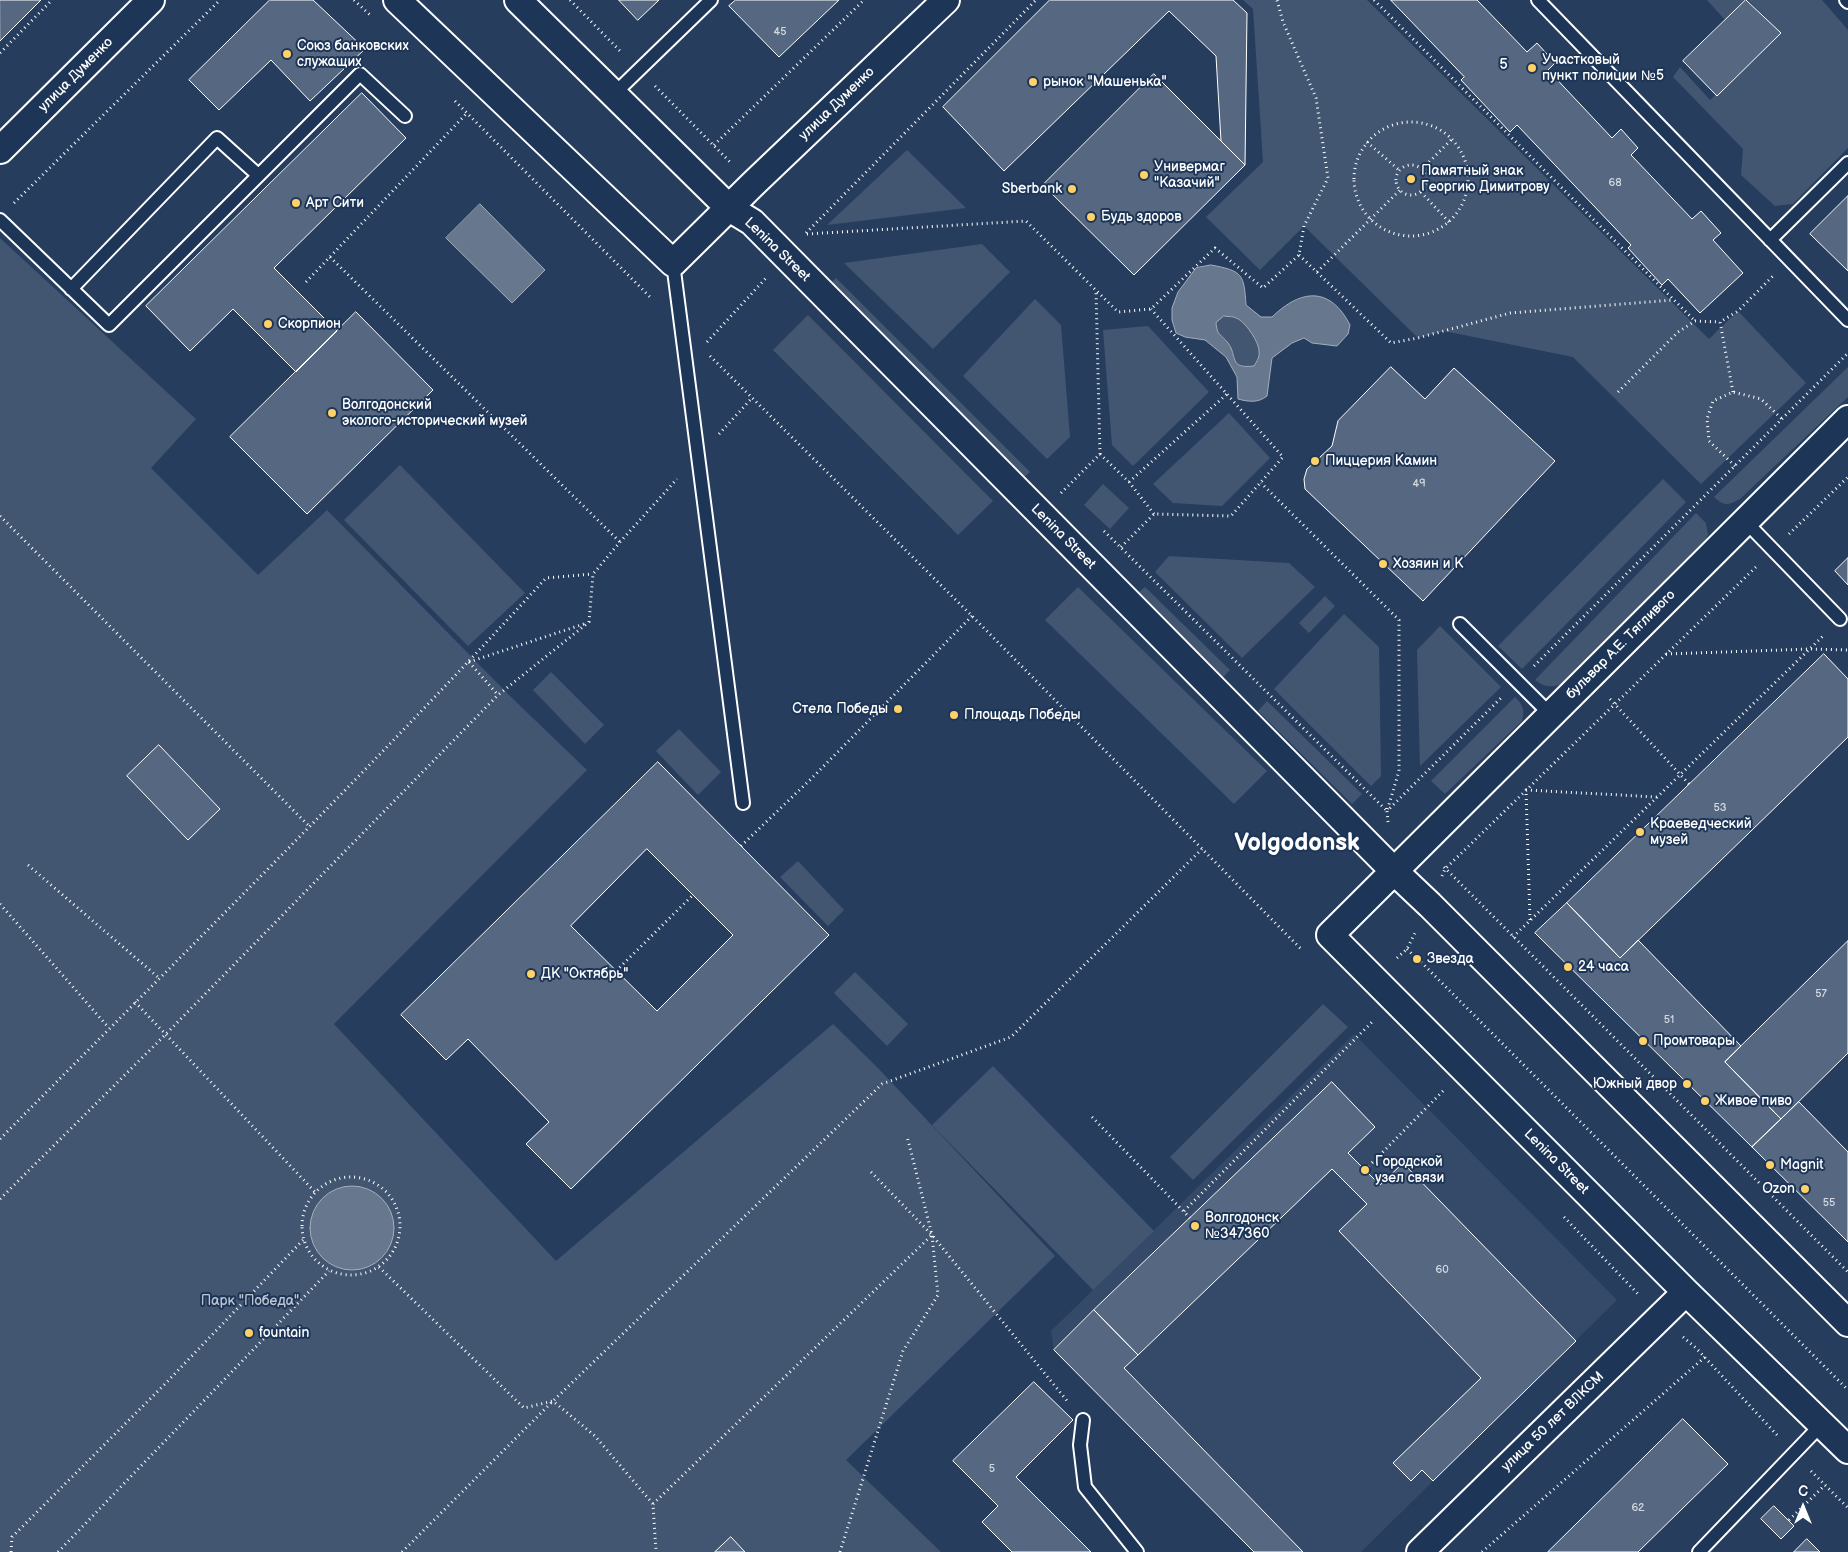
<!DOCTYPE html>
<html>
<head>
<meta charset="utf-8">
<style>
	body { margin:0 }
	#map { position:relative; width:1848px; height:1552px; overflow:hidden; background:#263d5e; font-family:"Balsamiq Sans",sans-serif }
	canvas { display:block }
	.north { position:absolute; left:1778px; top:1482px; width:50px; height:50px; -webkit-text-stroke:4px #1d3557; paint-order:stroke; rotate:0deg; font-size:14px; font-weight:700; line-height:20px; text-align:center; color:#fff }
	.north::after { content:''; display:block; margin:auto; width:18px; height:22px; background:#fff; clip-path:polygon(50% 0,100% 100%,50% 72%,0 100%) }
</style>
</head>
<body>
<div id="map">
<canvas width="1848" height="1552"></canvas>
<div class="north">С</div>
</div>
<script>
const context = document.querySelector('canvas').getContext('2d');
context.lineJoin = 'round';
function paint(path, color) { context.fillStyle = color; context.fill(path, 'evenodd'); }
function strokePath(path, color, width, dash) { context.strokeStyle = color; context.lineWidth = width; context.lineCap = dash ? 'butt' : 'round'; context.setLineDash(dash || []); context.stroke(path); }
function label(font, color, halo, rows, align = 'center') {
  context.font = font + ' "Balsamiq Sans",sans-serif'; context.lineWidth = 4; context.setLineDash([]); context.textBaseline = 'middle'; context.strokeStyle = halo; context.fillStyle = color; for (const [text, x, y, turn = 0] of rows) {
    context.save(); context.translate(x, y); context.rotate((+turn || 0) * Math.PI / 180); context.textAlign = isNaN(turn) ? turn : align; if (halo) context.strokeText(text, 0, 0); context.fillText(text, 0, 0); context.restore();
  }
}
paint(new Path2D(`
	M1354,1034L1617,1300L1361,1552H1254L1054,1350L1051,1331Z`), '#344a68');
paint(new Path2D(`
	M1243,0H1367L1709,339L1738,311L1806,383L1701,484L1573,357L1444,331L1418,338L1304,226L1260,270L1206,217L1263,162L1253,9Z
	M1707,0H1746L1725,20Z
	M1748,0H1822L1848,30V148L1793,204L1775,206L1741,175L1743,149L1673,77L1680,67L1710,100L1781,33Z
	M907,150L966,208L827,225Z
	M0,238L196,419L151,468L258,575L327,510L512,698L587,770L334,1024L556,1261L833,1024L877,1067L1055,1256L846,1460L941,1552H0Z
	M982,244L1010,272L933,349L844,263Z
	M836,278L1030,472L1023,478L828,286Z
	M1035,299L1061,325L1070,437L1047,459L963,376Z
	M808,315L993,501L958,535L773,350Z
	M1224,316C1227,317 1233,316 1236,318C1245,321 1259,342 1259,351C1260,357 1257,361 1254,366C1228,368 1238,356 1228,343C1221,334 1217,336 1216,323Z
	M1148,326L1209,392L1133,466L1112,445L1103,330Z
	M1848,367V397L1740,499C1728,505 1725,507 1714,497Z
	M1229,413L1270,458L1222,506L1173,503L1153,484Z
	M400,465L525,593L468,646L344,520Z
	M1663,479L1686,502L1522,669L1498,646Z
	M1103,484L1129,508L1110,529L1084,505Z
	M1696,513L1706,523L1708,535L1701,546L1562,684C1550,688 1545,687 1535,680Z
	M1169,556L1289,563L1315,587L1242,658L1155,572Z
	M1078,587L1267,771L1234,804L1045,620Z
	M1145,587L1230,670L1223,677L1138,593Z
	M1325,596L1335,606L1309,633L1299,623Z
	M1344,614L1379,647L1381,776L1371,786L1274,689Z
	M1440,626L1501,687L1420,766L1417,650Z
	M551,672L604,725L585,744L533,690Z
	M1515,697C1523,705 1525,710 1522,721L1445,794L1431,781Z
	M1267,701L1362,794L1352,804L1258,711Z
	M679,729L721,772L698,795L656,751Z
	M798,861L844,910L828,926L780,877Z
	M855,972L908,1024L887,1046L834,993Z
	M1323,1004L1348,1027L1193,1180L1170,1157Z
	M993,1066L1154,1231L1093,1290L932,1125Z`), '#425672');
const water = new Path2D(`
	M480,204L545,270L512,303L446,238Z
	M1211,265C1243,271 1244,274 1246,305L1261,317H1272C1301,289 1330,286 1350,325L1348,334L1337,346L1312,343L1304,338L1292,343L1272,358L1267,396C1258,403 1249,402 1238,399L1237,377L1226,357L1205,340L1185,337L1176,333L1172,320V308L1178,292L1196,268ZM1224,316C1228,317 1233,316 1236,318C1245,321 1259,342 1259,351C1260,357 1257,361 1254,366C1228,369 1238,356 1228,343C1221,334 1217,336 1216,323Z
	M310 1228a42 42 0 1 1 84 0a42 42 0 1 1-84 0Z`);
paint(water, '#67788e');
strokePath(water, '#a4aebb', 1);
const building = new Path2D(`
	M0,0H41L0,41Z
	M270,0H313L365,49L310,101L271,60L219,110L189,80Z
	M619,0H659L638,20Z
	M736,0H839L779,57L729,6Z
	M1050,0H1233L1247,13L1245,165L1221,141L1216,56L1169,11L1004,171L943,107Z
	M1391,0H1477L1527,52L1537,43L1555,63L1548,70L1612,138L1621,129L1638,148L1631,155L1692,219L1701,211L1721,233L1713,240L1743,273L1700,313L1668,279L1662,285L1628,248L1631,245L1517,125L1510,132L1461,80L1464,77Z
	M1746,0L1781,33L1717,96L1683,61Z
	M1154,74L1245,165L1134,275L1043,185Z
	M362,93L406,138L274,268L337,331L296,372L233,309L190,351L146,306Z
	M1848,196V271L1810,234Z
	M356,312L433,390L307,514L230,437Z
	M1391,367L1425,399L1454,368L1555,461L1423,601L1305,489L1304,479L1307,469L1332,446L1338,421Z
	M1848,558V585L1835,571Z
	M1824,654L1848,679V737L1620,958L1567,903Z
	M159,745L220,809L188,840L127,776Z
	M658,762L829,935L571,1189L526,1144L549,1122L468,1039L446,1060L401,1015ZM647,849L733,935L657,1011L571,926Z
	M1567,903L1620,958L1638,940L1741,1046L1725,1062L1781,1119L1752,1147L1535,933Z
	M1848,941V1053L1781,1119L1725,1062Z
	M1332,1082L1375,1127L1348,1153L1380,1185L1403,1163L1576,1341L1433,1481L1422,1470L1411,1481L1393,1463L1481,1378L1339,1231L1367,1204L1332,1169L1138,1355L1094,1310Z
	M1799,1102L1848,1152V1242L1752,1147Z
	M1094,1310L1138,1355L1124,1368L1303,1552H1254L1054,1350Z
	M1034,1382L1073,1420L1016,1477L1091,1552H1012L982,1522L998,1506L953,1461Z
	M1683,1419L1728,1464L1638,1552H1548Z
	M1774,1506L1794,1526L1781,1539L1761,1519Z
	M731,1537L745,1552H715Z
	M1807,1539L1820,1552H1794Z`);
paint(building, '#556781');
strokePath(building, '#fff', 1);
const service = new Path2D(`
	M1538,0L1848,320
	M1846,0L1848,2
	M614,94L711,0
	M0,220L109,325L360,74L405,116
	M1770,240L1848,163
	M673,263L743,803
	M71,289L217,138L258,175
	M1745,521L1840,619
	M1460,624L1551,715
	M1083,1420L1080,1445L1085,1487L1137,1552
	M1699,1552L1822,1424`);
const minor = new Path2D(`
	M397,0L673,263L753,184L946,0
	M518,0L729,208L752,222L1394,871L1430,905L1848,1323
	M0,150L151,0
	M1848,419L1330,935L1686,1292L1848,1450
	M1420,1552L1686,1292`);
strokePath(service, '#fff', 16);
strokePath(minor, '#fff', 30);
strokePath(new Path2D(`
	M354,0L370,15
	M570,0L622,53
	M1374,0L1695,321
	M0,53L52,0
	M655,86L731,163
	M455,101L652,299
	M1354 179a57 57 0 1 1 114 0a57 57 0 1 1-114 0Z
	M1367,142L1399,170
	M714,145L864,0
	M1396 180a15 15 0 1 1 30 0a15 15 0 1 1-30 0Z
	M1422,169L1452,139
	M1421,192L1449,222
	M14,203L220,0
	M806,233L1036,0
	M807,234L1026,221L1118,312L1151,309L1215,248L1263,288L1299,255L1304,226L1328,178L1316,98L1283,22L1277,0
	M1299,255L1391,343L1418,338L1510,313L1673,300
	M330,257L620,542
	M1317,272L1400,190
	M306,282L467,113
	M707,342L766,278
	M710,356L972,616L1302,950
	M1618,392L1678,332L1695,321L1720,322
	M1733,392L1720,322L1738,311L1773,276
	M719,434L752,398
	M1100,454L1129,482L1154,514
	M1735,466L1709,441L1707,419L1713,401L1733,392L1761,399L1782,419
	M1129,482L1227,394
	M1061,493L1100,454L1096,291
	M0,516L309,826
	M1104,531L1387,811L1399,771V620L1261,483
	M1789,534L1848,477
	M1121,547L1154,514L1231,516L1283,457L1151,309
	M1666,654L1810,649L1848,650
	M469,662L587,623
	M469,662L498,695
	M1534,666L1848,353
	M1610,699L1689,784
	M1388,822L1387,811L1501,698
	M741,846L811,779L972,616
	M28,865L159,978
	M1444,867L1848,1272
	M1442,876L1445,869L1756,567
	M0,904L109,1028
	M1530,920L1526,790L1657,797
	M1513,937L1823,636
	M1407,949L1414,956
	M1397,958L1407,949L1415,933
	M1421,962L1848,1390
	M616,971L693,895
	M135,1002L315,1192
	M1092,1117L1190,1218
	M0,1139C184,953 370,770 546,578L593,574
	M1365,1170L1443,1091
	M871,1172L932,1235L1068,1402
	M302 1226a49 49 0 1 1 98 0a49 49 0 1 1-98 0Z
	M0,1199L165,1035L498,695L589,622L593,574L620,542L677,479
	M1184,1211L1373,1021
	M1564,1217L1639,1295
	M379,1267L524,1408L553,1401L595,1436L653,1504L656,1552
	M1683,1337L1697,1349L1777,1435
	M1811,1471L1848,1508
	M653,1504L932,1235
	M1789,1520L1825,1485
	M11,1552L12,1537L164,1385L303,1240
	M58,1552L329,1271
	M402,1552L553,1401L882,1084L1011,1037L1202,849
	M840,1552L903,1351L938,1295L932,1235L907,1136
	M1482,1552L1705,1357`), '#fff', 3, [1, 4]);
strokePath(service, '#1d3557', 12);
strokePath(minor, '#1d3557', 26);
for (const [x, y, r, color] of [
	[287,54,5,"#ffd166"],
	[1532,68,5,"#ffd166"],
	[1033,82,5,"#ffd166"],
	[1144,175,5,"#ffd166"],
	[1411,179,5,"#ffd166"],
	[1072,189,5,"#ffd166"],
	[296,203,5,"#ffd166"],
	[1091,217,5,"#ffd166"],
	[268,324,5,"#ffd166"],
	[332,413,5,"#ffd166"],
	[1315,461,5,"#ffd166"],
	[1383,564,5,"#ffd166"],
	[898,709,5,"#ffd166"],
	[954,715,5,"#ffd166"],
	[1640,832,5,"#ffd166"],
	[1417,959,5,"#ffd166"],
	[1568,967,5,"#ffd166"],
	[531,974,5,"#ffd166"],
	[1643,1041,5,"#ffd166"],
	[1687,1084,5,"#ffd166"],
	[1705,1101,5,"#ffd166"],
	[1770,1165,5,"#ffd166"],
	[1365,1170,5,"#ffd166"],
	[1805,1189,5,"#ffd166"],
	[1195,1226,5,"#ffd166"],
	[249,1333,5,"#ffd166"]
]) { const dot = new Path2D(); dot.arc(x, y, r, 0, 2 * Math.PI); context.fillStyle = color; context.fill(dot); strokePath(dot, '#1d3557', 2); }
label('11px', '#d4d9e0', null, [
	["45",780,32],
	["68",1615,183],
	["49",1419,484],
	["53",1720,808],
	["57",1821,994],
	["51",1669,1020],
	["55",1829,1203],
	["60",1442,1270],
	["5",992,1469],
	["62",1638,1508]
]);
label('14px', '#fff', '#1d3557', [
	["Союз банковских",297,46],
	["служащих",297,62],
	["Участковый",1542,60],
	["пункт полиции №5",1542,76],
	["рынок \"Машенька\"",1043,82],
	["Универмаг",1154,167],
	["\"Казачий\"",1154,183],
	["Памятный знак",1421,171],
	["Георгию Димитрову",1421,187],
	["Sberbank",1062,189,"right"],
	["Арт Сити",306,203],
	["Будь здоров",1101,217],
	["Скорпион",278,324],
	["Волгодонский",342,405],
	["эколого-исторический музей",342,421],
	["Пиццерия Камин",1325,461],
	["Хозяин и К",1393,564],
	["Стела Победы",888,709,"right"],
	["Площадь Победы",964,715],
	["Краеведческий",1650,824],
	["музей",1650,840],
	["Звезда",1427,959],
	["24 часа",1578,967],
	["ДК \"Октябрь\"",541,974],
	["Промтовары",1653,1041],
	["Южный двор",1677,1084,"right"],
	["Живое пиво",1715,1101],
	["Городской",1375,1162],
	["узел связи",1375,1178],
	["Magnit",1780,1165],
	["Ozon",1795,1189,"right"],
	["Волгодонск",1205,1218],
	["№347360",1205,1234],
	["fountain",259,1333]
], 'left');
label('14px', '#fff', '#1d3557', [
	["улица Думенко",76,75,-45],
	["улица Думенко",837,104,-44],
	["Lenina Street",777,250,44],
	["Lenina Street",1063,537,45],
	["бульвар А.Е. Тягливого",1621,645,-45],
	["Lenina Street",1556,1162,45],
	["улица 50 лет ВЛКСМ",1553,1422,-44]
]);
label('14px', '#bdc4ce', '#1d3557', [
	["Парк \"Победа\"",250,1301]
]);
context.letterSpacing = '1px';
label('15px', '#fff', '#1d3557', [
	["5",1504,65]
]);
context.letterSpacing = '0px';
label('bold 24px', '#fff', '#1d3557', [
	["Volgodonsk",1297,844]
]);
</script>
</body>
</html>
